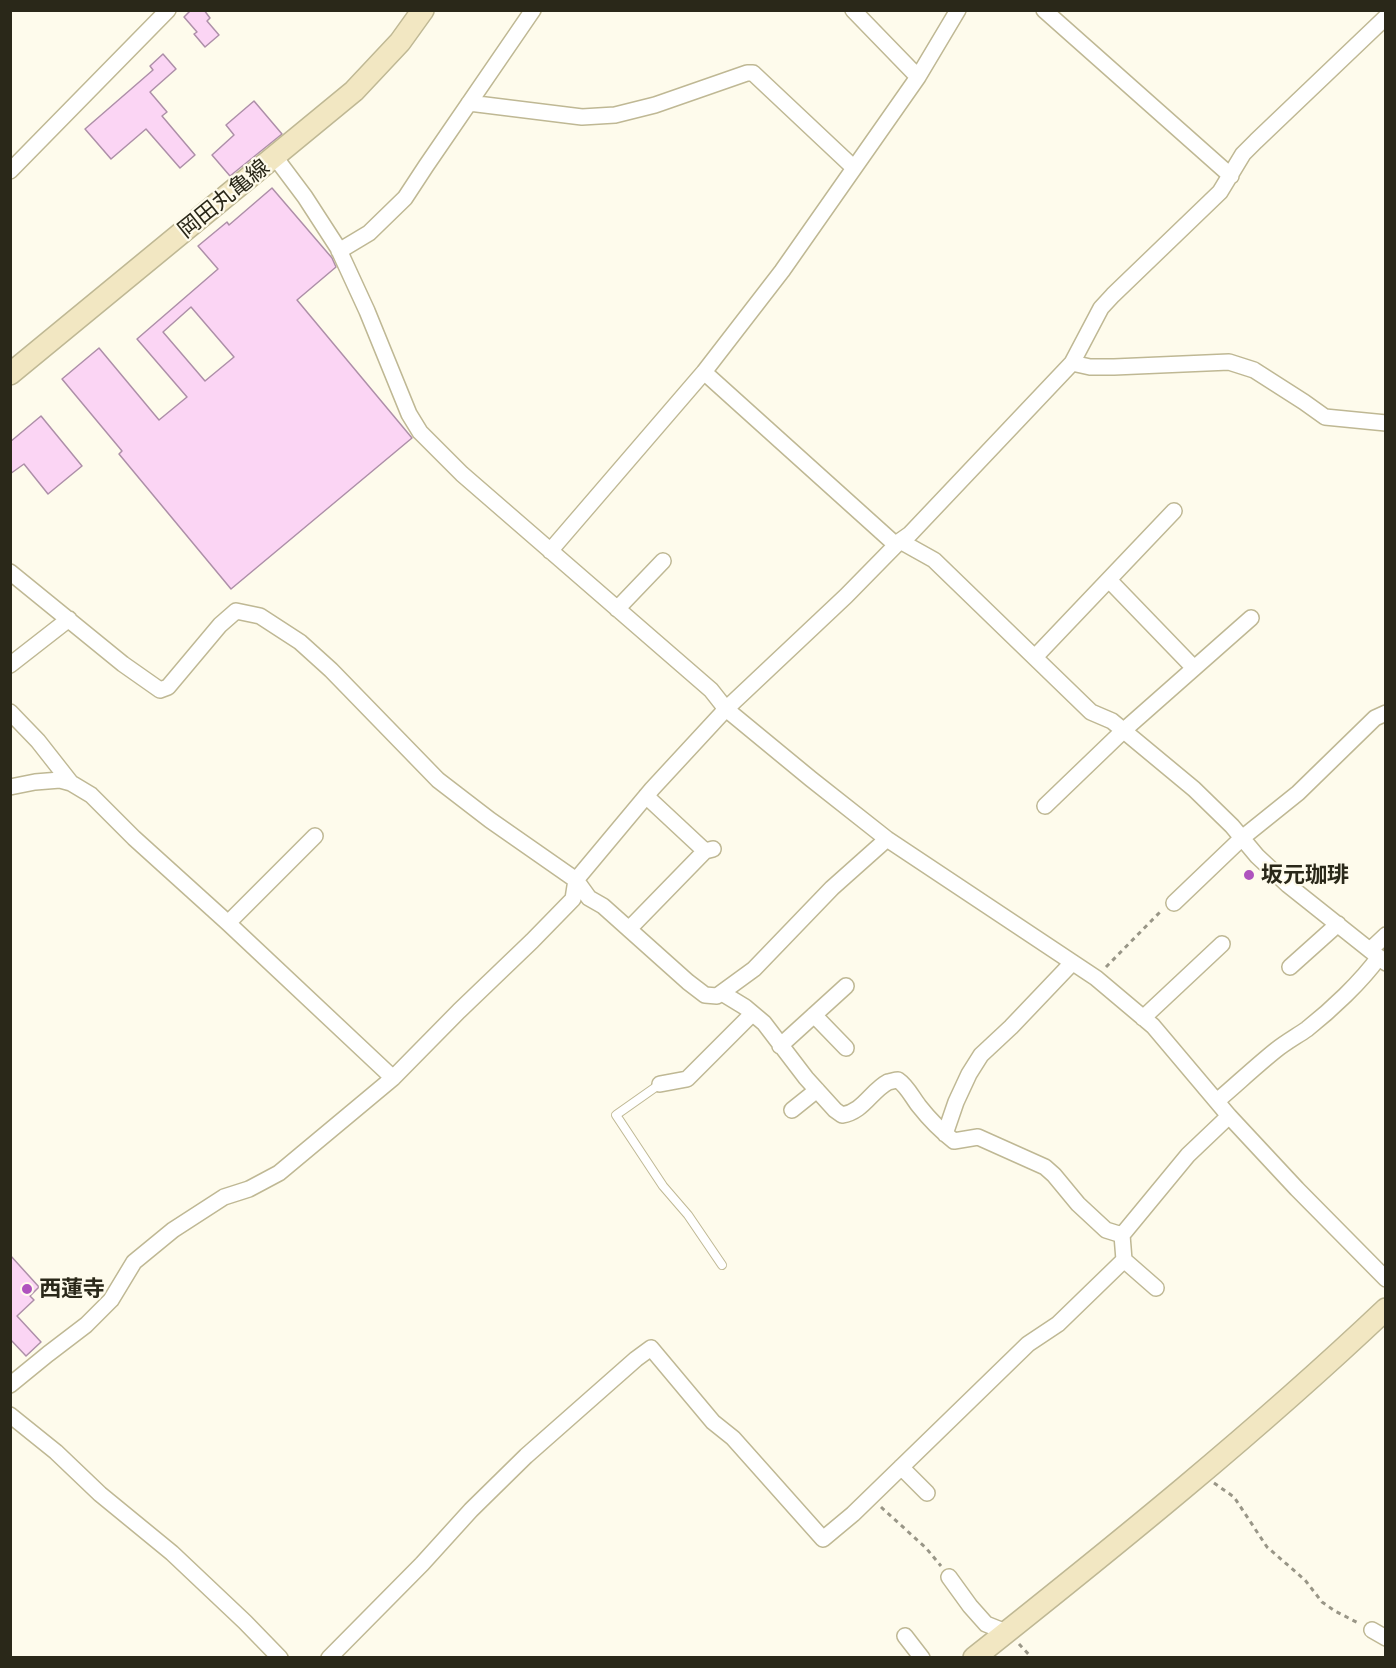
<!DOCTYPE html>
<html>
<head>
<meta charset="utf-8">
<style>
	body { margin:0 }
	#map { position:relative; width:1396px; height:1668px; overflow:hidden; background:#fefbec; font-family:Mulish,sans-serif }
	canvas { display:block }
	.frame { position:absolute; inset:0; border:12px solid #2a2819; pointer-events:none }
</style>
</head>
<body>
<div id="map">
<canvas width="1396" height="1668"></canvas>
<div class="frame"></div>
</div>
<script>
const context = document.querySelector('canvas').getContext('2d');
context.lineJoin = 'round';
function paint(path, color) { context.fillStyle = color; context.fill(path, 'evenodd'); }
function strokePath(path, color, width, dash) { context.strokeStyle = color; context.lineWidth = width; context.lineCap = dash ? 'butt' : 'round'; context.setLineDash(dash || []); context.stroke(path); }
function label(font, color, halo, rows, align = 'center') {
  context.font = font + ' Mulish,"Noto Sans JP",sans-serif'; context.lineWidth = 4.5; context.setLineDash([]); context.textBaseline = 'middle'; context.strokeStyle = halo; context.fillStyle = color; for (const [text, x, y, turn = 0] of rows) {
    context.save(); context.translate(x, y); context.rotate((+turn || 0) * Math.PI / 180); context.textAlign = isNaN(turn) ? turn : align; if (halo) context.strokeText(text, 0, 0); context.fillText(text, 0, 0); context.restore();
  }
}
const building = new Path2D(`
	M191,10H204L210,18L207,21L219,35L205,47L194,34L197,32L184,17Z
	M163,54L176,69L150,92L167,112L162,116L195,155L180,168L146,129L111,159L85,129L153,70L150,66Z
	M254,101L282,134L230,176L212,155L234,135L226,125Z
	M272,188L332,258L336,267L297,300L412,438L231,589L119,454L122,451L62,379L99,348L159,420L187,397L137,339L218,269L198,246L227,222L229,225ZM191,307L234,357L205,381L163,332Z
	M41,416L82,466L48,494L24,464L10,474V442Z
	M10,1255L39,1287L30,1296L34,1300L17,1316L41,1342L26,1356L10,1339Z`);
paint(building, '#fbd5f4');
strokePath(building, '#ad8fa8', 1.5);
const lane = new Path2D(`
	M660,1084L616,1115L663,1186L688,1215L722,1265`);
const street = new Path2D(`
	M853,10L918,77
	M1044,10L1231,176
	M469,103L582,117L615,115L655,105L747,73H753L854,168
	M275,157L305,197L338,248L367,311L409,414L420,432L462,474L711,690L726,709L811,779L887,839L1096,978L1153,1026L1229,1116L1297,1189L1386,1279
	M10,171L168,10
	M339,251L369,233L405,198L426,166L533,10
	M1072,363L1090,367H1114L1229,362L1254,370L1304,402L1325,417L1386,423
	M704,372L896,545
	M900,541L934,560L1091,712L1112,721L1194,789L1232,826L1257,856L1288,885L1386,963
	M550,551L704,372L782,271L918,77L958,10
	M10,572L123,664L160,690L168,687L220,625L236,611L260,616L300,642L331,670L438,780L490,820L576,880L589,898L603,906L688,982L705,995L717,996L754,969L832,888L887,839
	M1109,580L1194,668
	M617,609L663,561
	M1035,657L1174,511
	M10,665L69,619
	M10,712L38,741L71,783
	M10,787L35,782L60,780L71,783L91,795L134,838L228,923L393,1078
	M646,796L705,851L713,849
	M1045,806L1123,731L1251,618
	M1174,903L1242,838L1298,793L1375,718L1386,713
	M228,923L315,836
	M629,929L705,851
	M1370,950L1386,935
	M1290,967L1338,924
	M722,993L745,1007L764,1023L806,1078L835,1110L842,1115C863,1112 871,1091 888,1082C889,1082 896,1080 898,1080C907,1086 912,1097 919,1106C930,1120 941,1131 954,1141L978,1137L1045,1167L1054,1175L1078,1204L1106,1230L1122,1235
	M814,1015L846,1048
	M1143,1018L1222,944
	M780,1046L846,986
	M660,1084L687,1079L752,1014
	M1217,1101C1237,1084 1256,1066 1276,1050C1286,1042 1297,1036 1307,1029C1331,1010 1361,982 1379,957
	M792,1110L817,1090
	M945,1134L956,1102L969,1074L981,1055L1011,1027L1072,963
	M1124,1260L1156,1288
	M10,1385L48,1354L86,1325L111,1300L134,1262L173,1230L224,1197L249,1189L279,1173L393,1078L459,1011L532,941L573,899L576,880L652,789L726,709L846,596L900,541L910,534L1072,363L1101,308L1113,295L1220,192L1243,154L1256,141L1386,17
	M10,1415L56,1452L100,1494L172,1553L245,1622L280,1658
	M901,1467L927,1493
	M949,1577L970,1606L986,1624L1006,1632
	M1372,1630L1386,1638
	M905,1636L922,1658
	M329,1658L422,1564L471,1510L526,1456L636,1359L651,1348L713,1422L733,1438L823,1539L853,1514L1028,1344L1058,1324L1124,1260L1122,1235L1188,1155L1229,1116`);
const secondary = new Path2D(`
	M10,374L354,91L400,42L423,10
	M974,1658C1115,1546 1255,1433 1386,1309`);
strokePath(lane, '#bfb894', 10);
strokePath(street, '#bfb894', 18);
strokePath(secondary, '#bfb894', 24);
strokePath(new Path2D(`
	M1106,967L1162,910
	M1214,1483L1234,1497L1267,1547L1305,1580L1322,1602L1335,1611L1360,1624
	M881,1507L926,1548L941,1566
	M1019,1644L1032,1658`), '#999687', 3, [4.5, 4.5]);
strokePath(lane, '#fff', 8);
strokePath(street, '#fff', 15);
strokePath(secondary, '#f2e7c2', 21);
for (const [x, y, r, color] of [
	[1249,875,6,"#af53be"],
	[27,1289,6,"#af53be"]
]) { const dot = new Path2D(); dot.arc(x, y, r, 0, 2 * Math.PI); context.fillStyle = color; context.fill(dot); strokePath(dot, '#fefbec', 2); }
label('22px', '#2a2819', '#fefbec', [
	["岡田丸亀線",224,199,-39]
]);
label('bold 22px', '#2a2819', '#fefbec', [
	["坂元珈琲",1261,875],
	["西蓮寺",39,1289]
], 'left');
</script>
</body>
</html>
